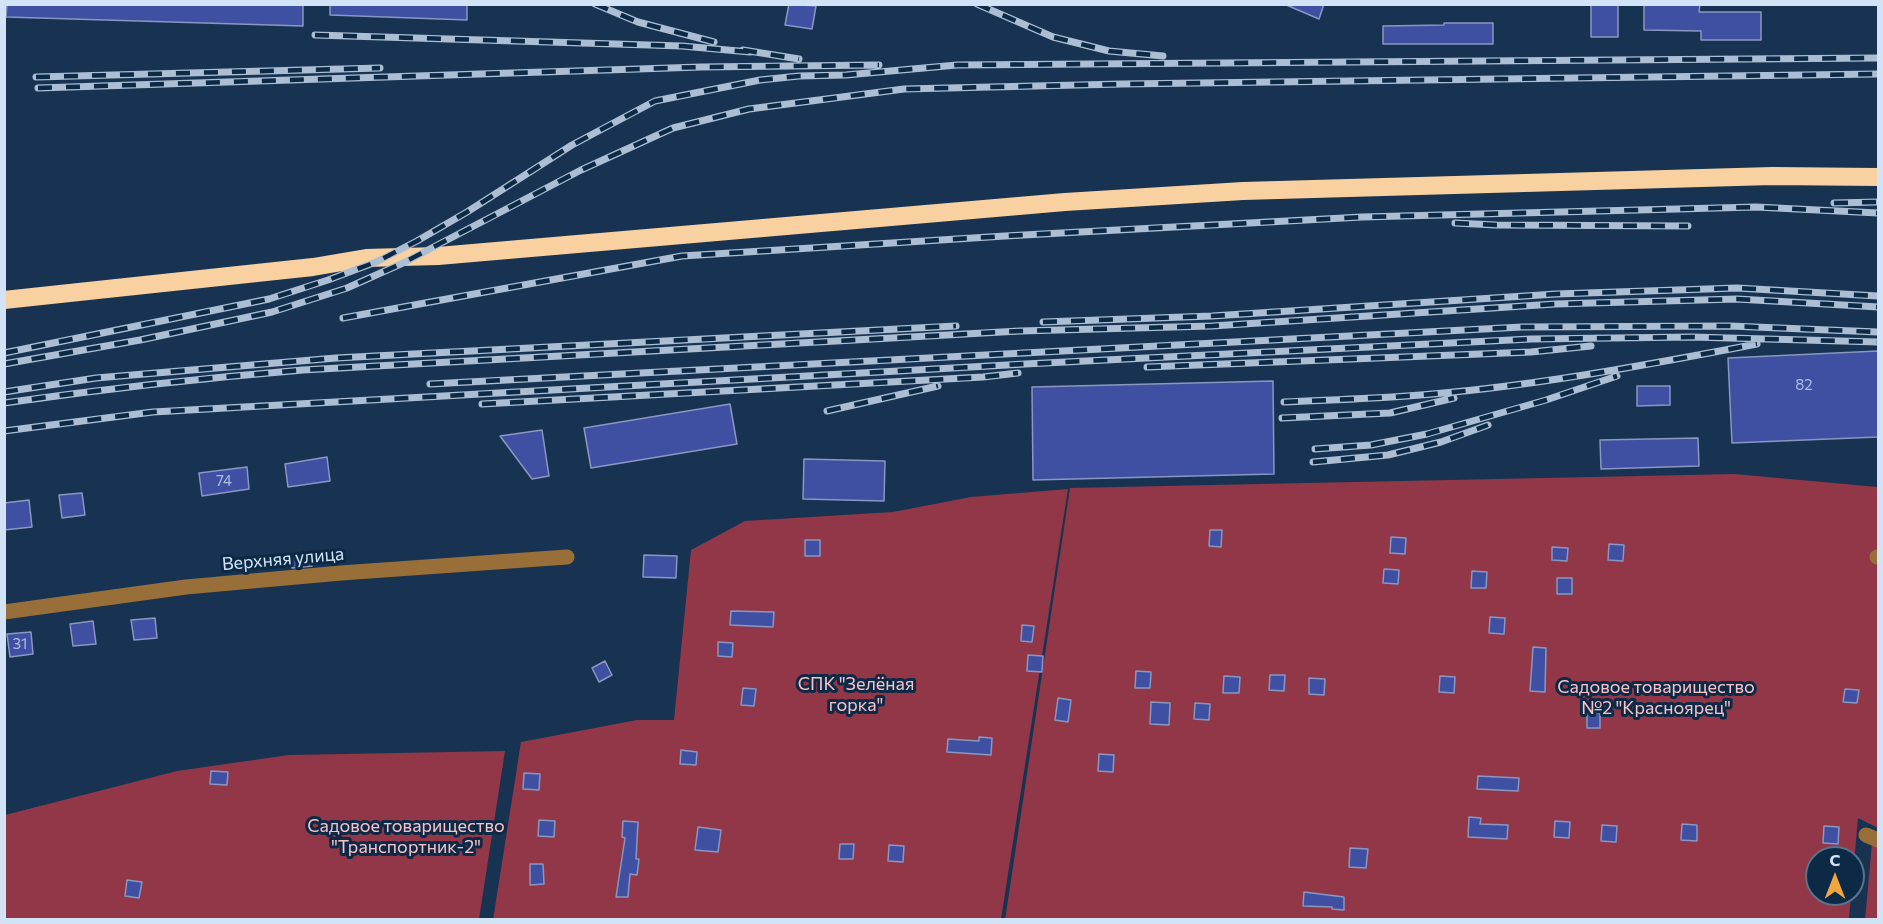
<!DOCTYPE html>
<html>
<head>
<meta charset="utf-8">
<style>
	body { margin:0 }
	#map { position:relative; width:1883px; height:924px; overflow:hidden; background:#173351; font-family:Commissioner,sans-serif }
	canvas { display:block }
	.frame { position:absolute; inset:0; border:6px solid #d2e3f6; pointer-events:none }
	.north { position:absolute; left:1805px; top:846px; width:60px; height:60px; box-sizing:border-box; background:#0c2946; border:2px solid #5b738c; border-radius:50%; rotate:0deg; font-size:16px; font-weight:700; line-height:24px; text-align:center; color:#d2e3f6 }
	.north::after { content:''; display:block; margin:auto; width:21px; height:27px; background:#f0a63e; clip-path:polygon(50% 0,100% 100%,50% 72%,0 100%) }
</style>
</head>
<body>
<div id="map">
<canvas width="1883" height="924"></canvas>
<div class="frame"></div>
<div class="north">С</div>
</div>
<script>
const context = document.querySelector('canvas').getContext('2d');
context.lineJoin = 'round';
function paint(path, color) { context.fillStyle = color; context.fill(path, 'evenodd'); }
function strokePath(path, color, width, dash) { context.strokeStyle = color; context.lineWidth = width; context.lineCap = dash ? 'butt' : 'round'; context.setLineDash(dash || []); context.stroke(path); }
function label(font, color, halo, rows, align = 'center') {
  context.font = font + ' Commissioner,sans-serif'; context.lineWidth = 6; context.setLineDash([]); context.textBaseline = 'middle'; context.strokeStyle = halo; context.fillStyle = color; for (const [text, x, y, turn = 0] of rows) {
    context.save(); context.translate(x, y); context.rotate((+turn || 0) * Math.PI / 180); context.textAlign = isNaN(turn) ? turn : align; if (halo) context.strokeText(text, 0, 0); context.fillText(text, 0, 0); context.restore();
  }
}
paint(new Path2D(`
	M1734,474L1878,487V828L1858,818L1853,875V858H1817V894H1851L1849,919L1005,920L1070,488Z
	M1068,489L1001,919L493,920L521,742L637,720H674L691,550L745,521L893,512L971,497Z
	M505,751L479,919L5,920V815L177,771L289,755Z
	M1872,843L1878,845V919L1865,920Z`), '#913748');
const building = new Path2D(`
	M7,4H303V26L6,17Z
	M330,4H467V20L330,15Z
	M789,4L816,6L812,29L785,25Z
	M1284,4H1324L1319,19Z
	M1591,4H1618V37H1591Z
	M1644,4H1700L1699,12H1761V40H1701V31L1644,30Z
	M1444,23H1493V44H1383V26L1444,25Z
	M1878,351V437L1732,443L1728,358Z
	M1273,381L1274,474L1033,480L1032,387Z
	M1637,386H1670V405L1637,406Z
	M730,404L737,444L591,468L584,428Z
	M542,430L549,476L532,479L500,436Z
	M1698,438L1699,466L1601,469L1600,440Z
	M327,457L330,481L288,487L285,464Z
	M804,459L885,461L884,501L803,499Z
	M247,467L249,489L202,496L199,473Z
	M82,493L85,515L62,518L59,495Z
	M29,500L32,527L4,530V503Z
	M1210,530H1222L1221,547L1209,546Z
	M1391,537L1406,538L1405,554L1390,553Z
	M805,540H820V556H805Z
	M1609,544L1624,545L1623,561L1608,560Z
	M1552,547L1568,548L1567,561L1552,560Z
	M310,554L312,566L292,568L291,556Z
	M644,555L677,556L676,578L643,577Z
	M1384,569L1399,570L1398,584L1383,583Z
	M1472,571L1487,572L1486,588H1471Z
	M1557,578H1572V594H1557Z
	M731,611L774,612L773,627L730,625Z
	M1490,617L1505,618L1504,634L1489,633Z
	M155,618L157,638L134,640L131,620Z
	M93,621L96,644L73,646L70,624Z
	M1022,625L1034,626L1032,642L1021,641Z
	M31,632L33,654L10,657L7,634Z
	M718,642L733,643L732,657L718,656Z
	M1533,647L1546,648L1545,692L1530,691Z
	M1028,655L1043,656L1042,672L1027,671Z
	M605,661L612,675L599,682L592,668Z
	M1136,671L1151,672L1150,688H1135Z
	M1270,675H1285L1284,691L1269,690Z
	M1224,676L1240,677L1239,693H1223Z
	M1440,676L1455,677L1454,693L1439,692Z
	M1309,678L1325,679L1324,695L1309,694Z
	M743,688L756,689L754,706L741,705Z
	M1845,689L1859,690L1857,703L1843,702Z
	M1058,698L1071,700L1068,722L1055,720Z
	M1151,702L1170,703L1169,725L1150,724Z
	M1195,703L1210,704L1209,720L1194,719Z
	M1587,713H1600V728H1587Z
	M979,737L992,738L991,755L947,752L948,739L979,741Z
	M681,750L697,752L696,765L680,764Z
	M1099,754L1114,755L1113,772L1098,771Z
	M211,771L228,772L227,785L210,784Z
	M524,773L540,774L539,790L523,789Z
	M1478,776L1519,778L1518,791L1477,789Z
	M1469,817L1481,818L1480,824L1508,825L1507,839L1468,837Z
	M539,820L555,821L554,837L538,836Z
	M623,821L638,822L636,859H639L637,875L630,874L628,897H616L625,838L622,837Z
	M1555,821L1570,822L1569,838L1554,837Z
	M1682,824L1697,825V841L1681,840Z
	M1602,825L1617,826L1616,842L1601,841Z
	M1824,826L1839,827L1838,844L1823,843Z
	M698,827L721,830L718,852L695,850Z
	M840,844H854L853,859H839Z
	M889,845L904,846L903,862L888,861Z
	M1350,848L1368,849L1366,868L1349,867Z
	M530,864H543L544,884L530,885Z
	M127,880L142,882L139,898L125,896Z
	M1304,892L1344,897V910L1332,909V907L1303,906Z`);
paint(building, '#3f50a3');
strokePath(building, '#8a97c1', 1.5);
strokePath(new Path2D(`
	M1877,557H1878
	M4,612L186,587L341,573L567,557
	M1866,835L1878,840`), '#986f39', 15);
strokePath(new Path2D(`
	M4,300L313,267L366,258L438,256L1065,202L1243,191L1772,176L1878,177`), '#f9d1a0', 18);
const rail = new Path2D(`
	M595,4L638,22L714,42
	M977,4L1053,37L1109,51L1163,56
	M315,35L682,46L750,52
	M743,50L799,59
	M36,77L380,68
	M38,88L701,67L879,65
	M1834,203L1878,202
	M1455,223L1496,225L1688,226
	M343,318L682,256L1005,236L1362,217L1756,207L1878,213
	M1043,322L1212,316L1556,294L1737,288L1878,296
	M4,353L269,299L328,280L376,262L417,241L467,212L572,145L655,101L760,80L799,76L846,75L957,65L1878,58
	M4,364L140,340L272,312L347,288L403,263L581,170L673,128L749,109L904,89L1122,84L1878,74
	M1147,367L1531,352L1591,346
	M430,384L1522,327L1730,326L1878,332
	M4,392L96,378L336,358L956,326
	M1284,402C1325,400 1366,399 1407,396C1524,388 1641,366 1757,344
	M4,403C104,389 203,378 303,370L1020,331L1212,326L1555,304L1737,299L1878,307
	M482,404L983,377L1018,373
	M827,411L938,386
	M1282,418L1390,413L1454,398
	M4,431L153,412L1025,364L1531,339L1692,337L1878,342
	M1315,449L1371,445L1427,434L1546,400L1617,376
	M1313,462L1388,455L1441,442L1488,425`);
strokePath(rail, '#abbed3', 7);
strokePath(rail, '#0c2946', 4.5, [14]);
label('15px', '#adbee1', null, [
	["82",1804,385],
	["74",224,481],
	["31",20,644]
]);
label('18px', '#d2e3f6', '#0c2946', [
	["Верхняя улица",283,559,-5]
]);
label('18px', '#fac1c7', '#0c2946', [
	["СПК \"Зелёная",856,684],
	["горка\"",856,705],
	["Садовое товарищество",1656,687],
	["№2 \"Красноярец\"",1656,708],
	["Садовое товарищество",406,826],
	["\"Транспортник-2\"",406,847]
]);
</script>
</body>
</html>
